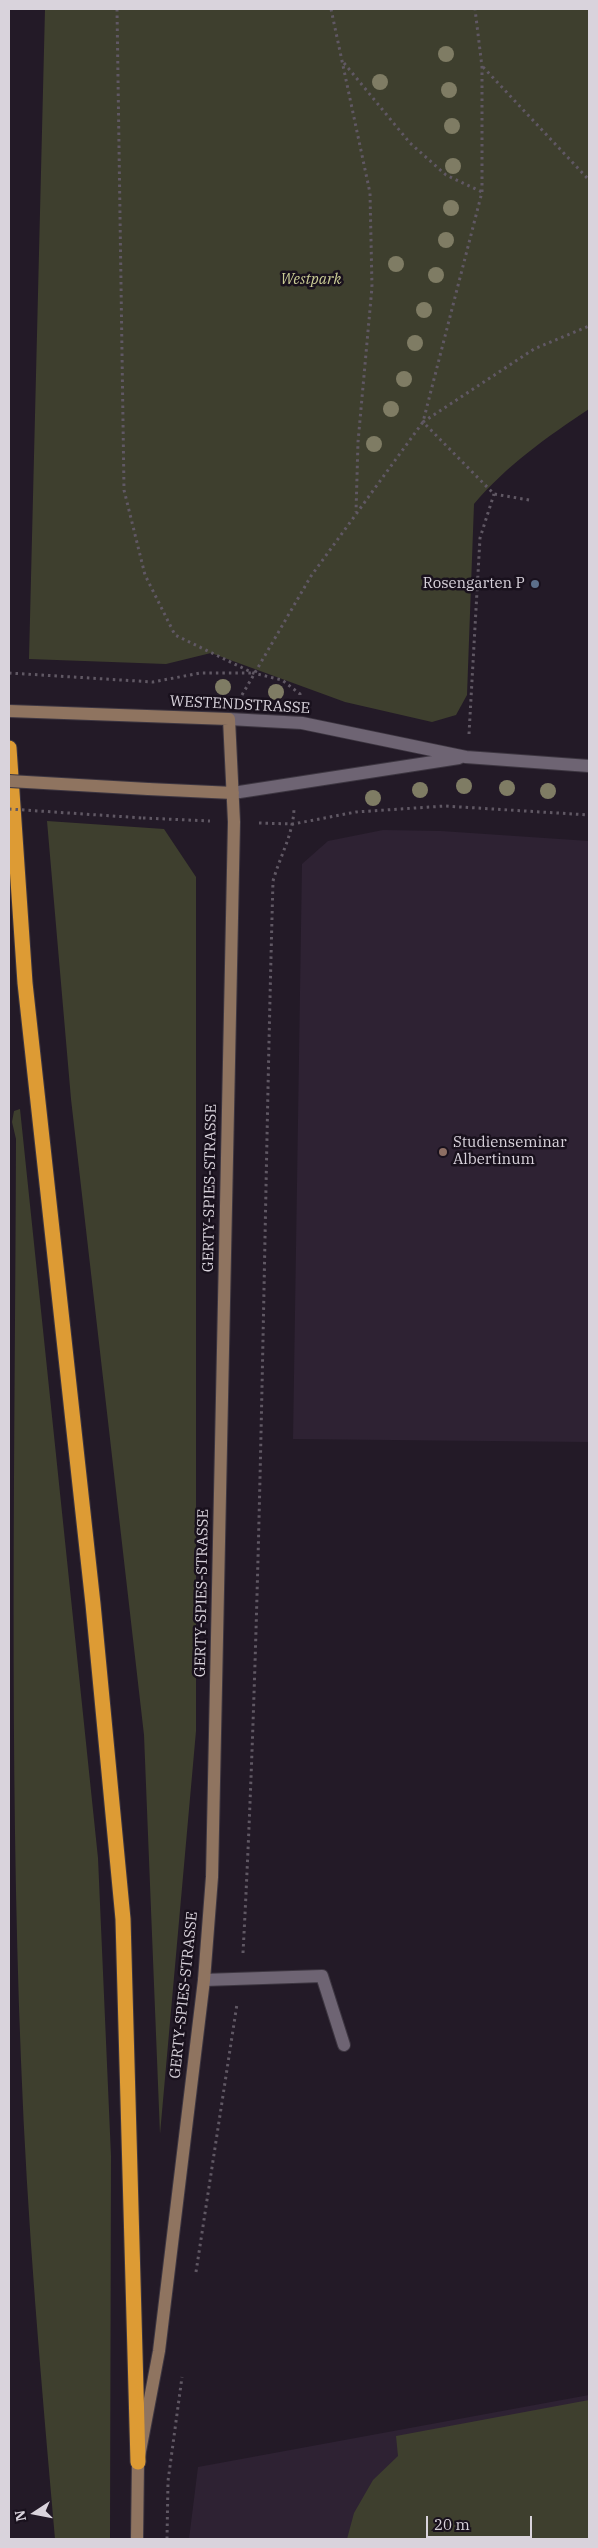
<!DOCTYPE html>
<html>
<head>
<meta charset="utf-8">
<style>
	body { margin:0 }
	#map { position:relative; width:598px; height:2548px; overflow:hidden; background:#231a27; font-family:"IBM Plex Serif",serif }
	canvas { display:block }
	.frame { position:absolute; inset:0; border:10px solid #d9d3dc; pointer-events:none }
	.north { position:absolute; left:10px; top:2488px; width:50px; height:50px; -webkit-text-stroke:4px #19111d; paint-order:stroke; rotate:259deg; font-size:14px; font-weight:700; line-height:20px; text-align:center; color:#d9d3dc }
	.north::after { content:''; display:block; margin:auto; width:18px; height:22px; background:#d9d3dc; clip-path:polygon(50% 0,100% 100%,50% 72%,0 100%) }
	.scale { position:absolute; left:426px; top:2516px; width:106px; height:22px; box-sizing:border-box; border:2px solid #d9d3dc; border-top:0; padding-left:6px; font-size:15px; line-height:18px; white-space:nowrap; color:#d9d3dc; -webkit-text-stroke:4px #19111d; paint-order:stroke }
</style>
</head>
<body>
<div id="map">
<canvas width="598" height="2548"></canvas>
<div class="frame"></div>
<div class="north">N</div>
<div class="scale">20 m</div>
</div>
<script>
const context = document.querySelector('canvas').getContext('2d');
context.lineJoin = 'round';
function paint(path, color) { context.fillStyle = color; context.fill(path, 'evenodd'); }
function strokePath(path, color, width, dash) { context.strokeStyle = color; context.lineWidth = width; context.lineCap = dash ? 'butt' : 'round'; context.setLineDash(dash || []); context.stroke(path); }
function label(font, color, halo, rows, align = 'center') {
  context.font = font + ' "IBM Plex Serif",serif'; context.lineWidth = 5; context.setLineDash([]); context.textBaseline = 'middle'; context.strokeStyle = halo; context.fillStyle = color; for (const [text, x, y, turn = 0] of rows) {
    context.save(); context.translate(x, y); context.rotate((+turn || 0) * Math.PI / 180); context.textAlign = isNaN(turn) ? turn : align; if (halo) context.strokeText(text, 0, 0); context.fillText(text, 0, 0); context.restore();
  }
}
paint(new Path2D(`
	M383,830L441,831L589,841V1442L293,1439L302,864L328,841Z
	M589,2395V2539H189L198,2467Z`), '#2e2233');
paint(new Path2D(`
	M45,9H589V409C547,437 507,465 474,504L467,695L456,715L432,722L345,702L211,653L166,664L29,659Z
	M47,821L164,829L196,877V1731L160,2134L144,1735L71,1099Z
	M20,1109L98,1858L111,2156L110,2539H55C41,2380 27,2221 21,2061C9,1754 15,1446 16,1139L12,1122L14,1111Z
	M589,2400V2539H347L354,2513L373,2480L398,2456L396,2436Z`), '#3e3f2e');
const lane = new Path2D(`
	M229,719L302,723L466,757L589,766
	M233,793L459,758
	M204,1980L322,1976L344,2045`);
const secondary = new Path2D(`
	M9,711L229,719L234,822L212,1877L204,1980L159,2351L138,2462L137,2539
	M148,789L233,793`);
const highway = new Path2D(`
	M9,748L25,983L93,1604L123,1919L138,2462`);
strokePath(lane, '#3d3641', 14);
strokePath(secondary, '#3d3641', 14);
strokePath(highway, '#3d3641', 17);
strokePath(new Path2D(`
	M117,9L124,490L145,575L175,635L253,673L282,680L300,694V698
	M331,9L370,193L372,287L358,442L356,512
	M344,63L410,143L446,175L482,192
	M483,67L589,180
	M529,500L494,494L423,422L534,349L589,326
	M9,673L153,682L200,673H253
	M242,695L311,576L423,422L482,192V67L475,9
	M469,734L480,538L494,494
	M143,818L210,821
	M259,823L293,824L356,812L445,806L589,815
	M243,1953C262,1596 263,1238 273,881C280,856 293,835 294,809
	M196,2272L237,2004
	M167,2539L168,2481L182,2377`), '#605864', 3, [2.5, 4]);
strokePath(lane, '#6e6473', 12);
strokePath(secondary, '#8f7460', 12);
strokePath(highway, '#dd9b34', 15);
const secondaryBridge = new Path2D(`
	M9,781L148,789`);
strokePath(secondaryBridge, '#3d3641', 14, []);
strokePath(new Path2D(`
	M9,809L143,818`), '#605864', 3, [2.5, 4]);
strokePath(secondaryBridge, '#8f7460', 12);
context.fillStyle = '#7f7c64';
for (const [x, y] of [
	[446,54],
	[380,82],
	[449,90],
	[452,126],
	[453,166],
	[451,208],
	[446,240],
	[396,264],
	[436,275],
	[424,310],
	[415,343],
	[404,379],
	[391,409],
	[374,444],
	[223,687],
	[276,692],
	[464,786],
	[507,788],
	[420,790],
	[548,791],
	[373,798]
]) { context.beginPath(); context.arc(x, y, 8, 0, 2 * Math.PI); context.fill(); }
for (const [x, y, r, color] of [
	[535,584,5,"#5c6f8a"],
	[443,1152,5,"#8d6e63"]
]) { const dot = new Path2D(); dot.arc(x, y, r, 0, 2 * Math.PI); context.fillStyle = color; context.fill(dot); strokePath(dot, '#19111d', 2); }
label('italic 15px', '#cbcd96', '#19111d', [
	["Westpark",311,280]
]);
label('15px', '#d9d3dc', '#19111d', [
	["Rosengarten P",525,584],
	["Studienseminar",453,1143,"left"],
	["Albertinum",453,1160,"left"]
], 'right');
label('15px', '#d9d3dc', '#19111d', [
	["WESTENDSTRASSE",240,705,3],
	["GERTY-SPIES-STRASSE",210,1188,-89],
	["GERTY-SPIES-STRASSE",202,1593,-89],
	["GERTY-SPIES-STRASSE",184,1995,-84]
]);
</script>
</body>
</html>
